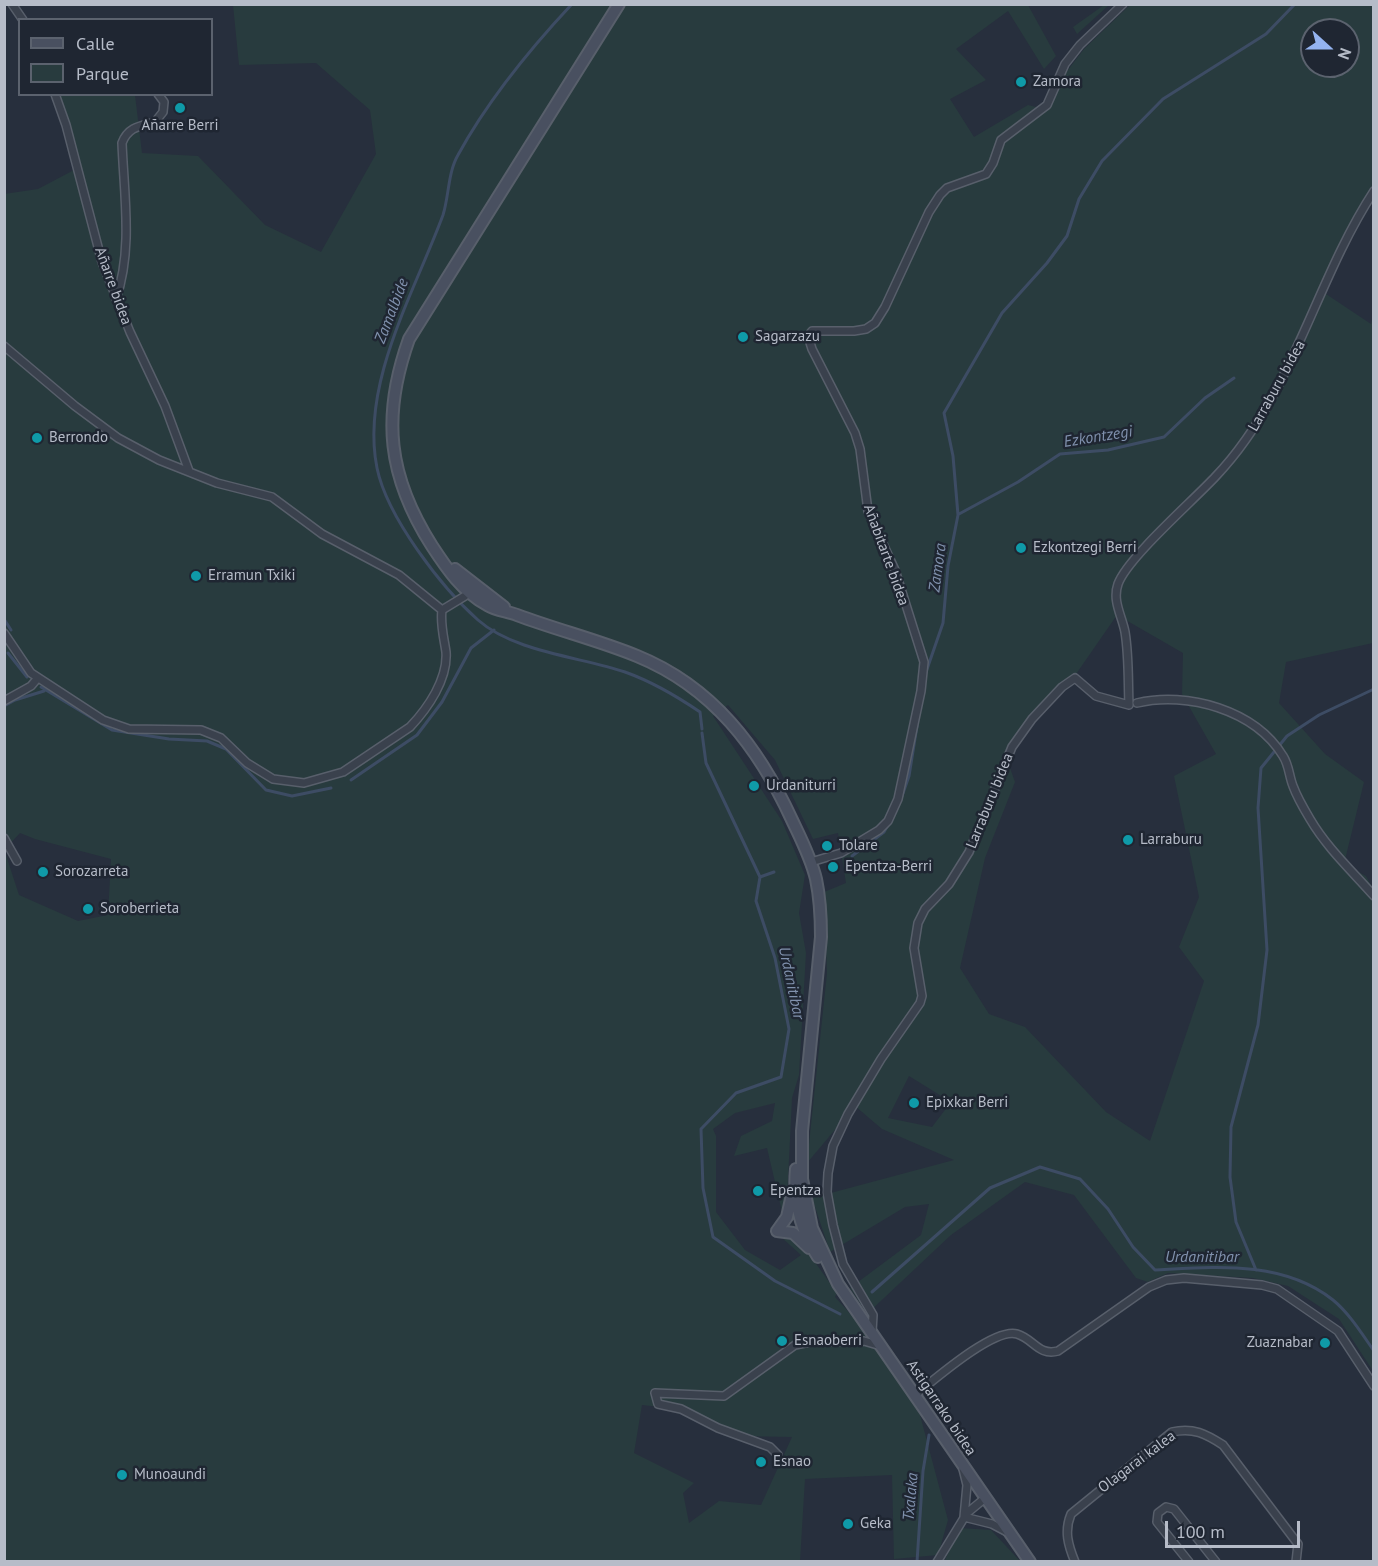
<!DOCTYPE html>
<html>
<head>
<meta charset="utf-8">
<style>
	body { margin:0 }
	#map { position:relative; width:1378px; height:1566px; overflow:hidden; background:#272f3d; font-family:"PT Sans",sans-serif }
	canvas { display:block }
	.frame { position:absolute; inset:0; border:6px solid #b6bcc8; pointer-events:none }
	.legend { position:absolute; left:18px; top:18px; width:195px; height:78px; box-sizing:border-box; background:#1f2632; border:2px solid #5b626e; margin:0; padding:8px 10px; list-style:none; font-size:18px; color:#b6bcc8 }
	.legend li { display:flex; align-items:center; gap:12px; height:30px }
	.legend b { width:30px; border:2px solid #5b626e }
	.north { position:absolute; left:1300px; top:18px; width:60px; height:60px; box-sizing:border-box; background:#1f2632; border:2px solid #5b626e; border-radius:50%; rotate:111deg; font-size:16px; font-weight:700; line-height:24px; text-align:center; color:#b6bcc8 }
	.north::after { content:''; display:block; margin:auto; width:21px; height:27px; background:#94b3f0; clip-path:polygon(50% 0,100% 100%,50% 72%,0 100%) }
	.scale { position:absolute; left:1165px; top:1521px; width:135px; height:27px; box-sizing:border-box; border:3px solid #b6bcc8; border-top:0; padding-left:8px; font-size:18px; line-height:21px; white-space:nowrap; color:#b6bcc8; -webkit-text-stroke:4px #1f2632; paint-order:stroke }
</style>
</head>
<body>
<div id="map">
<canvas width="1378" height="1566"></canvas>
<div class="frame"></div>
<ul class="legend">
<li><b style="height:8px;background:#495060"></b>Calle</li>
<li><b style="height:16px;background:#283b3e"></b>Parque</li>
</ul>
<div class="north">N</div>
<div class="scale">100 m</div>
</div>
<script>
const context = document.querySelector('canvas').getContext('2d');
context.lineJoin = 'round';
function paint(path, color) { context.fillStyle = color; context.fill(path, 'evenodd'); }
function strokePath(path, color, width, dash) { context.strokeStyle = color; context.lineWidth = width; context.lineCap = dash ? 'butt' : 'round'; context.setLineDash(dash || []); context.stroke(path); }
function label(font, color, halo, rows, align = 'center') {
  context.font = font + ' "PT Sans",sans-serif'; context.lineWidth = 5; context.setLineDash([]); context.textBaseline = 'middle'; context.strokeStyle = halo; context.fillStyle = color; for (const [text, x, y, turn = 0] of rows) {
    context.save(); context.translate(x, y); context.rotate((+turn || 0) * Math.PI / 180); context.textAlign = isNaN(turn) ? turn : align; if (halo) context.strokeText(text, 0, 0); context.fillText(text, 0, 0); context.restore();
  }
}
paint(new Path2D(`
	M233,5H1028L1056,56L1044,69L1008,11L956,49L986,80L950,99L974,137L1028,105L1048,110L1061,79L1084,49L1130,5H1373V199L1317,297L1326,294L1371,324L1373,315V643L1286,662L1279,703L1325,754L1364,782L1344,864L1366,876L1373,889V1371L1339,1319L1288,1286L1253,1278L1168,1273L1148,1282L1136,1278L1074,1195L1025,1182L951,1235L867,1314L850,1288L921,1235L929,1204L905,1207L830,1252L812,1198L954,1160L882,1129L855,1106L807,1163L827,973L824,892L846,883L838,833L813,839L775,760L728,705L713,716L782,821L805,875L799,913L806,953L799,1075L792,1098L787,1200L783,1216L767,1148L734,1156L741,1136L772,1121L775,1103L735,1113L713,1129L716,1136V1212L745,1250L780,1270L801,1255L781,1237L791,1236L802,1244L837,1293L835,1297C869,1332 894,1374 920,1415L948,1520L938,1555L894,1559L892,1475L805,1479L800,1561H5V852L19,895L78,921L108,915L111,859L35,839L20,833L5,849L4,194L38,189L74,170L54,95H135L142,153L198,156L265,225L321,252L376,154L370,110L316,63L239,65ZM1312,30H1348V66H1312ZM1117,615L1183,653L1182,694L1216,754L1174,776L1199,897L1179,947L1204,981L1150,1141L1106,1112L1025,1027L989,1014L960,968L985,858L1015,782L1005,754L1074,677ZM909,1076L951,1102L932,1127L888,1118ZM642,1405L669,1408L739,1436L792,1437L761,1505L719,1501L689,1523L683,1493L694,1483L634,1453Z
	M1104,5H1109L1077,34L1073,27Z
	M960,1528L991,1530L1020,1561L944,1562Z`), '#283b3e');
strokePath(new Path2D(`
	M572,4C529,50 488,100 458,155C448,172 449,196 443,215C415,291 360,384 377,468C387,517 442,588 478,620C514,652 581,657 625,672C653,682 675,695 700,712L702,729
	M959,514L1018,482L1060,454L1108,450L1164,437L1205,398L1234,378
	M4,619L11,630
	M8,653L27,677
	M925,675L943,623L948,566L958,515L953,456L944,413L1002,313L1047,263L1067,236L1079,199L1102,161L1163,99L1266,34L1295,4
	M41,687L112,730L169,739L207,741L226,749L266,790L292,796L331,788
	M4,706L15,700L44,691
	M702,733L706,763L760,877L756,901L775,958L789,1029L781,1077L736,1093L701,1129L703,1188L713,1237L775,1281L840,1314
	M351,780L417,735L442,702L471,648L494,630
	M901,799L909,776L917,726
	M852,856L884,832L889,823
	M760,877L774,872
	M1256,1270L1236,1222L1230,1177L1231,1127L1258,1025L1267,950L1258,808L1261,768L1287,736L1319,715L1374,689
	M872,1292L990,1188L1040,1167L1080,1179L1108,1209L1133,1247L1155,1270C1216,1267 1282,1260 1333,1300C1349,1313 1362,1334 1374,1351
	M917,1562L923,1471L929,1435`), '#3d4c64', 3);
const street = new Path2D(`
	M12,4L23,20
	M55,94L66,125L102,262L130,332L165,406L189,471
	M116,299C133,249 124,195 122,143C128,127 140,126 155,122L163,112L164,102L158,94
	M4,346L75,406L118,438L159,460L217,483L272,497L322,534L399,575L442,610
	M4,633L31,673L103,720L129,729L201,730L221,738L247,763L273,779L304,783L343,772L410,727C428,708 448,679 446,652C444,638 440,624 442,610L465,596
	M4,701L31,686L37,679
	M1137,703C1187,691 1255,710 1283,756C1289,765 1289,776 1293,786C1297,797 1304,809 1310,819C1327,848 1352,871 1374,896
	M4,838L17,861
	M811,862L841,853L879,830L888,821L898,799L921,691L924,662L895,570L868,511L860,449L855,433L812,349L808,336L812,331H854L866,329L875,323L885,307L929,212L940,195L947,188L986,174L993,163L1001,140L1047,105L1065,64L1080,45L1123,4
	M872,1332L873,1315L843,1264L833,1225L827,1192L828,1173L833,1146L848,1114L881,1059L920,1003L922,996L914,948L918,923L925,909L949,884L969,852L1012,747L1032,719L1062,687L1075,678L1096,696L1129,705C1128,681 1129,656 1125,632C1122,616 1112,601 1118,584C1127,558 1194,500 1216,476C1293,395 1314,283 1374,191
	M915,1395C934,1380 994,1327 1017,1334C1034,1339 1038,1356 1058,1351L1149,1287L1166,1280L1184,1278L1262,1285L1277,1289L1338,1331L1374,1386
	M778,1455L770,1447L718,1428L681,1409L658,1404L655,1393L724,1396L795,1345L810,1342L864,1341L881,1346
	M963,1469L967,1485L964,1517
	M964,1517L992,1524L1009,1533
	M937,1562L967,1513L984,1499
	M1075,1562C1068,1545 1064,1531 1071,1514L1172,1432C1193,1427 1206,1434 1223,1445L1298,1544L1296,1562
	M1189,1562L1157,1522L1158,1513L1166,1507L1174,1509L1216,1562`);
const secondary = new Path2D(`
	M619,4L409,339C381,417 388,477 432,546C447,569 462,591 487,605C497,611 507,611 517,615C557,630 598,640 637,656C713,687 759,748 792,820C801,839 811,858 816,879C820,898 821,917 821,937L802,1131V1179L812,1228L838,1284L1030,1562
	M455,569L504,607
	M796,1169C793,1200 801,1231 818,1257
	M777,1231L787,1217L793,1190
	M777,1231L793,1233L809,1248`);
strokePath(street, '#585f6b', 10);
strokePath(secondary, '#585f6b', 14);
strokePath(street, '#3a414d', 7);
strokePath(secondary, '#495060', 10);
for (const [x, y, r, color] of [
	[1021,82,6,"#0f9aa8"],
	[180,108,6,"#0f9aa8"],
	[743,337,6,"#0f9aa8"],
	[37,438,6,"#0f9aa8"],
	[1021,548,6,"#0f9aa8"],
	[196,576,6,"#0f9aa8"],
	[754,786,6,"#0f9aa8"],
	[1128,840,6,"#0f9aa8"],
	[827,846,6,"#0f9aa8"],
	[833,867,6,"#0f9aa8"],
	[43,872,6,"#0f9aa8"],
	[88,909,6,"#0f9aa8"],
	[914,1103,6,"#0f9aa8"],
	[758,1191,6,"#0f9aa8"],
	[782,1341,6,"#0f9aa8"],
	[1325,1343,6,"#0f9aa8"],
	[761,1462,6,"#0f9aa8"],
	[122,1475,6,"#0f9aa8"],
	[848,1524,6,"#0f9aa8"]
]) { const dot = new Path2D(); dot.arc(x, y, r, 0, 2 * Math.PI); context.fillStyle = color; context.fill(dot); strokePath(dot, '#1f2632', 2); }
label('15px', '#b6bcc8', '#1f2632', [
	["Zamora",1033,82],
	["Añarre Berri",180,126,"center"],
	["Sagarzazu",755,337],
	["Berrondo",49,438],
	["Ezkontzegi Berri",1033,548],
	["Erramun Txiki",208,576],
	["Urdaniturri",766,786],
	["Larraburu",1140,840],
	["Tolare",839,846],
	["Epentza-Berri",845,867],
	["Sorozarreta",55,872],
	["Soroberrieta",100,909],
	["Epixkar Berri",926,1103],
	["Epentza",770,1191],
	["Esnaoberri",794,1341],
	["Zuaznabar",1313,1343,"right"],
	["Esnao",773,1462],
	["Munoaundi",134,1475],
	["Geka",860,1524]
], 'left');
label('15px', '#b6bcc8', '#1f2632', [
	["Añarre bidea",113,286,70],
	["Larraburu bidea",1277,386,-61],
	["Añabitarte bidea",886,555,70],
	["Larraburu bidea",990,801,-68],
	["Astigarrako bidea",941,1408,56],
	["Olagarai kalea",1137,1462,-37]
]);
label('italic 16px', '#8091ad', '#1f2632', [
	["Zamalbide",392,311,-69],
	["Ezkontzegi",1098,437,-9],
	["Zamora",938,568,-82],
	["Urdanitibar",791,983,78],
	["Urdanitibar",1202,1257],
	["Txalaka",911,1497,-85]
]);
</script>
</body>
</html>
